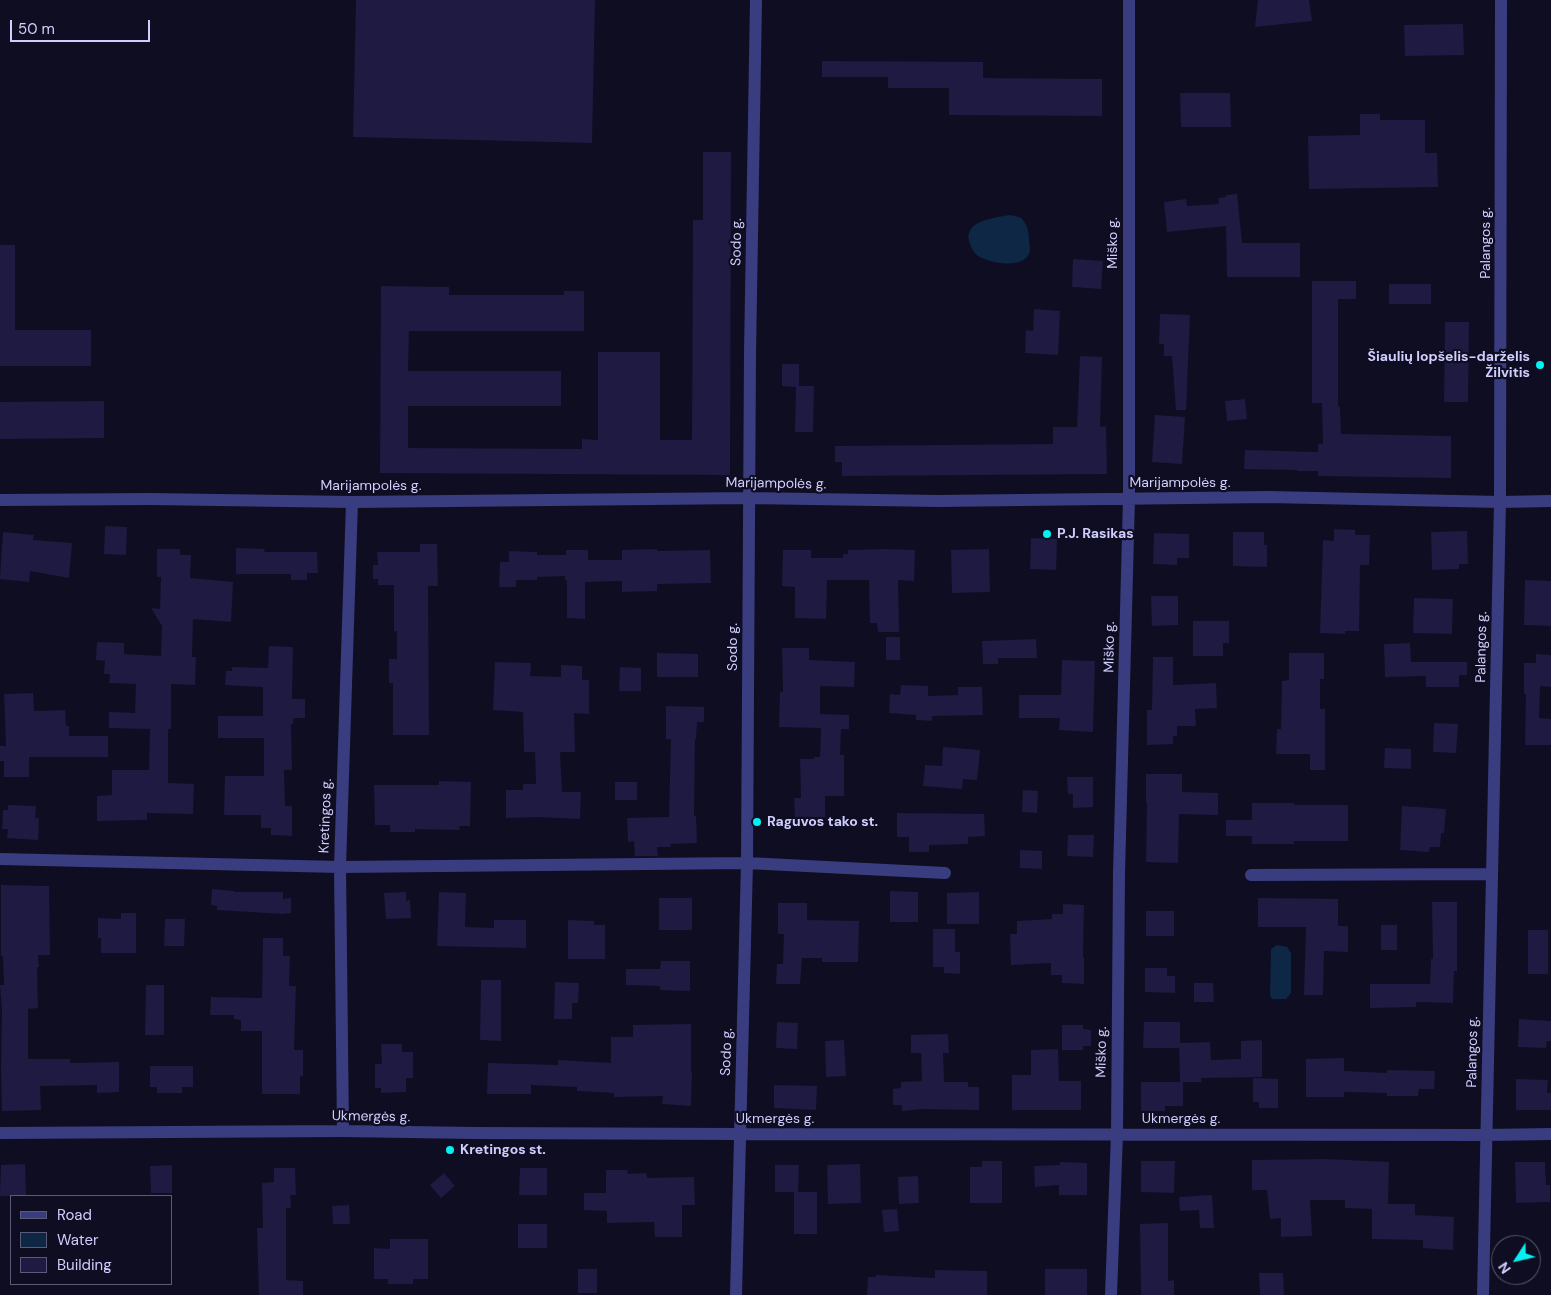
<!DOCTYPE html>
<html>
<head>
<meta charset="utf-8">
<style>
	body { margin:0 }
	#map { position:relative; width:1551px; height:1295px; overflow:hidden; background:#0f0d21; font-family:"DM Sans",sans-serif }
	canvas { display:block }
	.legend { position:absolute; left:10px; top:1195px; width:162px; height:90px; box-sizing:border-box; background:#0f0d21; border:1px solid #5c5a79; margin:0; padding:6px 9px; list-style:none; font-size:15px; color:#cfcefe }
	.legend li { display:flex; align-items:center; gap:10px; height:25px }
	.legend b { width:25px; border:1px solid #5c5a79 }
	.north { position:absolute; left:1491px; top:1235px; width:50px; height:50px; box-sizing:border-box; background:#0f0d21; border:1px solid #5c5a79; border-radius:50%; rotate:235deg; font-size:14px; font-weight:700; line-height:20px; text-align:center; color:#cfcefe }
	.north::after { content:''; display:block; margin:auto; width:18px; height:22px; background:#04f1f4; clip-path:polygon(50% 0,100% 100%,50% 72%,0 100%) }
	.scale { position:absolute; left:10px; top:20px; width:140px; height:22px; box-sizing:border-box; border:2px solid #cfcefe; border-top:0; padding-left:6px; font-size:15px; line-height:18px; white-space:nowrap; color:#cfcefe; -webkit-text-stroke:4px #0f0d21; paint-order:stroke }
</style>
</head>
<body>
<div id="map">
<canvas width="1551" height="1295"></canvas>
<ul class="legend">
<li><b style="height:6px;background:#393d7f"></b>Road</li>
<li><b style="height:14px;background:#0d2745"></b>Water</li>
<li><b style="height:14px;background:#1e1a41"></b>Building</li>
</ul>
<div class="north">N</div>
<div class="scale">50 m</div>
</div>
<script>
const context = document.querySelector('canvas').getContext('2d');
context.lineJoin = 'round';
function paint(path, color) { context.fillStyle = color; context.fill(path, 'evenodd'); }
function strokePath(path, color, width, dash) { context.strokeStyle = color; context.lineWidth = width; context.lineCap = dash ? 'butt' : 'round'; context.setLineDash(dash || []); context.stroke(path); }
function label(font, color, halo, rows, align = 'center') {
  context.font = font + ' "DM Sans",sans-serif'; context.lineWidth = 4.5; context.setLineDash([]); context.textBaseline = 'middle'; context.strokeStyle = halo; context.fillStyle = color; for (const [text, x, y, turn = 0] of rows) {
    context.save(); context.translate(x, y); context.rotate((+turn || 0) * Math.PI / 180); context.textAlign = isNaN(turn) ? turn : align; if (halo) context.strokeText(text, 0, 0); context.fillText(text, 0, 0); context.restore();
  }
}
paint(new Path2D(`
	M1009,215C1013,216 1018,216 1021,218C1027,223 1029,232 1029,239C1029,242 1030,247 1030,251C1026,269 994,264 982,258C976,256 972,250 970,244C961,221 994,218 1009,215Z
	M1277,945L1287,947L1291,953V993L1286,999H1272L1270,995L1271,949Z`), '#0d2745');
paint(new Path2D(`
	M356,0H595L592,143L353,137Z
	M1258,0H1309L1312,21L1255,27Z
	M1463,24L1464,55L1405,56L1404,25Z
	M822,61L983,62V78L1102,79V116L949,115V88H888V77H822Z
	M1180,93H1230L1231,127H1181Z
	M1360,114H1380V120H1425V153H1437L1438,187L1309,189L1308,136L1360,135Z
	M703,152H731L730,475L380,473L381,286L449,287V295H564V291H584V331H409L408,371H561V406H408V448L582,449V439L598,440V352H660V440H692L693,220H703Z
	M1237,194L1242,243H1300V277H1227L1226,226L1167,232L1164,202L1186,199L1187,206L1219,204L1218,198L1226,197V195Z
	M0,245H15V330H91V366H0Z
	M1073,259L1103,261L1101,289L1072,287Z
	M1312,281H1356V299H1338V407H1340L1341,434L1451,436V478L1318,476V471H1297V470L1244,469L1245,450L1318,452V444H1323L1322,403H1312Z
	M1389,284H1431V304H1389Z
	M1034,309L1060,311L1058,355L1025,353L1026,330L1033,331Z
	M1160,314L1190,315L1186,410H1176L1172,356H1164V344H1159Z
	M1445,322H1469L1468,402H1444Z
	M1080,356L1102,357L1100,427L1106,426L1107,474L842,476V462H835V446L1053,444V427H1077Z
	M782,364H799V386H814L813,432H795L796,387L782,386Z
	M1245,399L1247,419L1227,421L1225,401Z
	M104,401V438L0,439V402Z
	M1155,415L1185,417L1182,464L1152,462Z
	M105,526L127,527L126,555L104,554Z
	M1334,529L1355,530V535H1370L1369,565H1360L1359,631H1345V634L1320,633L1323,540L1334,541Z
	M1467,531L1468,564H1459V569L1432,570L1431,532Z
	M3,532L34,535L33,540L72,543L69,578L30,571L29,582L0,579Z
	M1233,532H1264V545H1267V567L1233,566Z
	M1154,533L1189,534V558H1177V565L1153,564Z
	M1031,538L1057,539L1056,570L1030,569Z
	M420,544H437L438,586H428L429,735H393V683H389V659H397V631H394V585H378V579H373V565H378L377,552H420Z
	M236,548L265,549L264,552H317L318,573H307V580H291V574H236Z
	M157,549H180V555H191L190,578L233,582L231,622L193,619L192,657H196L195,685L171,684V729H168V783L194,784L193,814L147,813V820L97,821V796L112,795V770H149L150,729L109,728V712L135,713L136,684L109,683L110,674H104L105,661L96,660L97,642L124,643V654L161,656L162,626L151,608L160,609L161,577H157Z
	M657,549V551L710,550L711,583L657,584V591L622,592V581L585,582V619L567,618V580H565V576L537,577V580H516V587H499L500,562H509V551L537,552V555H566V550H588V560H622V550Z
	M886,549L915,550L914,581L898,580L899,632H878L877,623H870L869,580H827L826,619L795,618V587L782,586L783,550H811V558H843V554H848V550Z
	M989,549L990,592L952,593L951,550Z
	M1525,580L1551,581V626L1524,625Z
	M1151,596H1178V625L1152,626Z
	M1414,598L1453,599L1452,634L1413,633Z
	M1193,621H1229V643H1223V656H1193Z
	M886,637H900V660H886Z
	M1036,639L1037,658H998V664H983L982,641Z
	M1410,643L1411,662H1467V675H1459V687H1426V676L1385,677L1384,644Z
	M269,646L293,647L292,699H305V718H294L293,724H291L292,770H284L285,806H292V836L271,835V828H261V815H224L225,776H264V738H218V716H263V687L225,685L226,671H232V667L268,668Z
	M782,648H809V660L855,662L854,687L820,686V714L849,715V729H841L840,755H844V796H825V817H795L794,798H801L800,759H814V757H820L821,728L779,727L780,692H783Z
	M657,653L698,654V677H657Z
	M1289,653H1324V679H1320V709H1325V770H1310V754H1276L1277,729H1281L1282,681L1289,680Z
	M1536,654L1551,655V687L1540,686L1539,718L1551,719V745H1525L1526,694H1524V663H1536Z
	M1153,657H1173V685L1216,683L1217,708L1195,709L1196,726H1177V736H1173V744L1147,745V710H1152Z
	M1062,660L1095,661L1093,732L1059,730L1060,718H1019V695H1061Z
	M495,662L531,663L530,676L561,677V665L582,666V680H589V714L574,713L575,752H560L562,792H581L580,819L537,817L506,818V790H523V784H536L535,752H524L523,712L493,710Z
	M620,667L641,668V691H619Z
	M901,685L928,686V696L958,695V687H982L983,715L932,716V721L916,720V715L889,713L890,694L900,695Z
	M33,693L34,711L65,710L66,726H69V736H108V757H29V777H4V761H0V746H6L4,694Z
	M666,706L704,707V722H697L696,739H695L694,816H696L697,843L670,844L671,847H657L658,856H635L634,841L628,842L627,818L669,817L671,739H666Z
	M1434,723L1458,724L1456,753L1433,752Z
	M943,747L980,750L977,780L963,779L962,789L923,786L925,765L942,766Z
	M1385,748L1411,749V769L1384,768Z
	M1146,774H1182V792L1218,793V815L1179,814L1178,863L1146,862L1147,802L1146,803Z
	M1067,777H1093V807L1073,808V794H1068Z
	M439,781L471,782L470,826H459L460,830L415,829V832H390V825H375L374,785H439Z
	M615,782H637V800H615Z
	M1023,790L1038,791L1037,813L1022,812Z
	M1252,803H1294V805H1348V841H1294V844H1252V836H1226V820H1252Z
	M8,805L36,806L35,818H39L38,840L7,838L8,829H2L3,810H8Z
	M1402,806L1446,809L1444,833H1441L1440,847H1430L1429,852L1400,850Z
	M897,813L984,814L985,836L968,837V844L929,845V852H909V837H897Z
	M1068,835H1094L1093,857L1067,856Z
	M1020,850L1042,851V869L1020,868Z
	M1,885L49,886L50,955H38L39,967H37L38,1008L28,1009V1059H70V1063L119,1062V1092L97,1093V1085L40,1086L41,1110L2,1111L1,1068L2,1009L0,985H4L3,956H1Z
	M212,889L234,891V892H283V899L291,898V913L283,914L217,910V906L211,905Z
	M890,891L918,892V922H890Z
	M406,892V901L410,900L411,918L386,919L384,893Z
	M439,892L466,893L465,927L494,928V920H526V948L437,946Z
	M979,892V924H947V893Z
	M659,898H692V930H659Z
	M1258,898L1338,899V926H1348V952L1324,951L1323,995H1304L1306,927H1258Z
	M1432,902H1457V971H1454L1453,1003L1416,1002V1007L1370,1008V984H1430L1431,959H1433Z
	M778,903H807V920L859,921L858,962H822V958H802L800,984H776L777,964H783L784,934H778Z
	M1063,904L1084,905L1083,957H1084V984L1062,983V975H1051V963L1011,965L1010,934H1017V921L1052,919V914H1063Z
	M1146,911H1174V936H1146Z
	M121,913H136V953H101V938H98V918L121,919Z
	M165,919H185L184,946H164Z
	M568,920L594,921V925H605V959H568Z
	M1381,925H1397V950H1381Z
	M933,929H955V952H960V974L944,973V967H933Z
	M1528,930H1548V974H1528Z
	M263,938H283V956H290L289,986H296L294,1050H303V1076H300V1094H262V1031H241V1020L234,1019V1015H210L211,997L262,998Z
	M661,961H690V991L660,990V986L626,985V969H660Z
	M1145,968H1167V976H1175V993L1145,992Z
	M481,980H501V1041L480,1040Z
	M555,982L579,983L578,1003H572V1019H554Z
	M1194,983H1213L1214,1002H1194Z
	M146,985H164V1035H145Z
	M1519,1019L1551,1021V1041H1547L1546,1048L1518,1047Z
	M777,1022L798,1023L797,1049L776,1048Z
	M1144,1022H1180V1043L1210,1042L1211,1060L1241,1059V1041L1262,1040V1077L1201,1078L1202,1082H1180L1179,1047V1048H1143Z
	M691,1024V1072H692L691,1106L662,1104L663,1096L614,1097V1093L577,1091V1087L531,1085V1094H487L488,1063L558,1065V1060L611,1063V1037H633V1025Z
	M1062,1025H1083V1029L1091,1030V1046H1083V1050H1062Z
	M948,1034L949,1053H943L944,1082H968V1087H979V1110L923,1109L902,1111V1105H893V1089L901,1088V1082L922,1081L921,1053H911V1035Z
	M844,1040L846,1076L826,1077L825,1041Z
	M381,1044H402V1052H413V1078H406V1092L381,1093V1088H375V1064H382Z
	M1058,1049L1059,1081H1081V1110H1012V1075H1031V1050Z
	M1344,1058V1071L1387,1073V1070L1435,1071L1434,1089H1419L1418,1096H1387V1093L1344,1092V1097H1306V1059Z
	M150,1066H193V1087H182V1093H157V1087H150Z
	M1253,1078L1278,1079V1108H1259V1102H1253Z
	M1516,1079L1548,1080L1547,1093H1551V1110H1516Z
	M1141,1082H1183V1106H1165V1111H1141Z
	M774,1085L817,1086L816,1110L774,1108Z
	M1326,1159L1389,1162L1388,1204H1415V1215L1454,1217L1453,1250L1423,1248V1240L1372,1239V1209L1345,1208V1200H1310L1312,1236L1281,1237V1218L1270,1219L1267,1190H1252V1160Z
	M982,1161H1002V1203H970V1167H982Z
	M1141,1161H1175L1174,1193L1141,1192Z
	M1060,1162L1087,1163V1195H1059V1185L1035,1187L1034,1166L1060,1165Z
	M1515,1162H1545L1546,1185H1550V1202L1516,1203Z
	M25,1164L26,1196H0L1,1165Z
	M860,1164L861,1203L828,1204L827,1165Z
	M172,1165V1193H151L150,1166Z
	M775,1165H799L798,1192H775Z
	M274,1168H295L296,1195H290L291,1208H286V1280L303,1281V1295H259L257,1228H263L262,1183L274,1182Z
	M520,1168H547V1195H519Z
	M606,1170H627L628,1174L646,1173L647,1178L694,1177L695,1205H682V1237H655L654,1222L607,1223V1211L584,1210V1193H606Z
	M444,1173L455,1186L441,1198L430,1185Z
	M918,1176L919,1203L899,1204L898,1177Z
	M794,1192H817V1234H794Z
	M1212,1195L1214,1228H1200L1199,1210L1180,1211L1179,1197Z
	M349,1205L350,1224H333L332,1206Z
	M897,1209L899,1231L884,1232L882,1210Z
	M1168,1223V1281L1174,1280V1295H1141L1140,1224Z
	M518,1224H547V1248H518Z
	M390,1239H428V1279H413V1284H388V1279H374V1248L390,1249Z
	M578,1269H597V1293H578Z
	M1045,1269H1087V1295H1045Z
	M935,1270L987,1271V1295H867L868,1277H876V1275L935,1278Z
	M1259,1273H1283L1284,1295H1260Z`), '#1e1a41');
strokePath(new Path2D(`
	M0,500L151,499L352,502L749,498L938,501L1269,497L1500,502L1551,501
	M0,859L340,867L747,863L945,873
	M1251,875L1492,874
	M343,1131L340,867L352,502
	M0,1133L343,1131L474,1133L739,1134L1486,1135L1551,1134
	M736,1295L747,863L750,353L756,0
	M1111,1295L1117,1134L1119,873L1129,498V0
	M1483,1295L1500,502L1501,0`), '#393d7f', 12);
for (const [x, y, r, color] of [
	[1540,365,5,"#04f1f4"],
	[1047,534,5,"#04f1f4"],
	[757,822,5,"#04f1f4"],
	[450,1150,5,"#04f1f4"]
]) { const dot = new Path2D(); dot.arc(x, y, r, 0, 2 * Math.PI); context.fillStyle = color; context.fill(dot); strokePath(dot, '#0f0d21', 2); }
label('14px', '#cfcefe', '#0f0d21', [
	["Sodo g.",737,242,-89],
	["Miško g.",1113,243,-90],
	["Palangos g.",1486,243,-90],
	["Marijampolės g.",1180,483],
	["Marijampolės g.",776,484,1],
	["Marijampolės g.",371,486],
	["Sodo g.",733,647,-90],
	["Miško g.",1110,647,-89],
	["Palangos g.",1482,647,-89],
	["Kretingos g.",326,816,-88],
	["Sodo g.",727,1052,-88],
	["Miško g.",1102,1052,-89],
	["Palangos g.",1473,1052,-89],
	["Ukmergės g.",371,1117,1],
	["Ukmergės g.",775,1119],
	["Ukmergės g.",1181,1119]
]);
label('bold 14px', '#cfcefe', '#0f0d21', [
	["Šiaulių lopšelis-darželis",1530,357,"right"],
	["Žilvitis",1530,373,"right"],
	["P.J. Rasikas",1057,534],
	["Raguvos tako st.",767,822],
	["Kretingos st.",460,1150]
], 'left');
</script>
</body>
</html>
